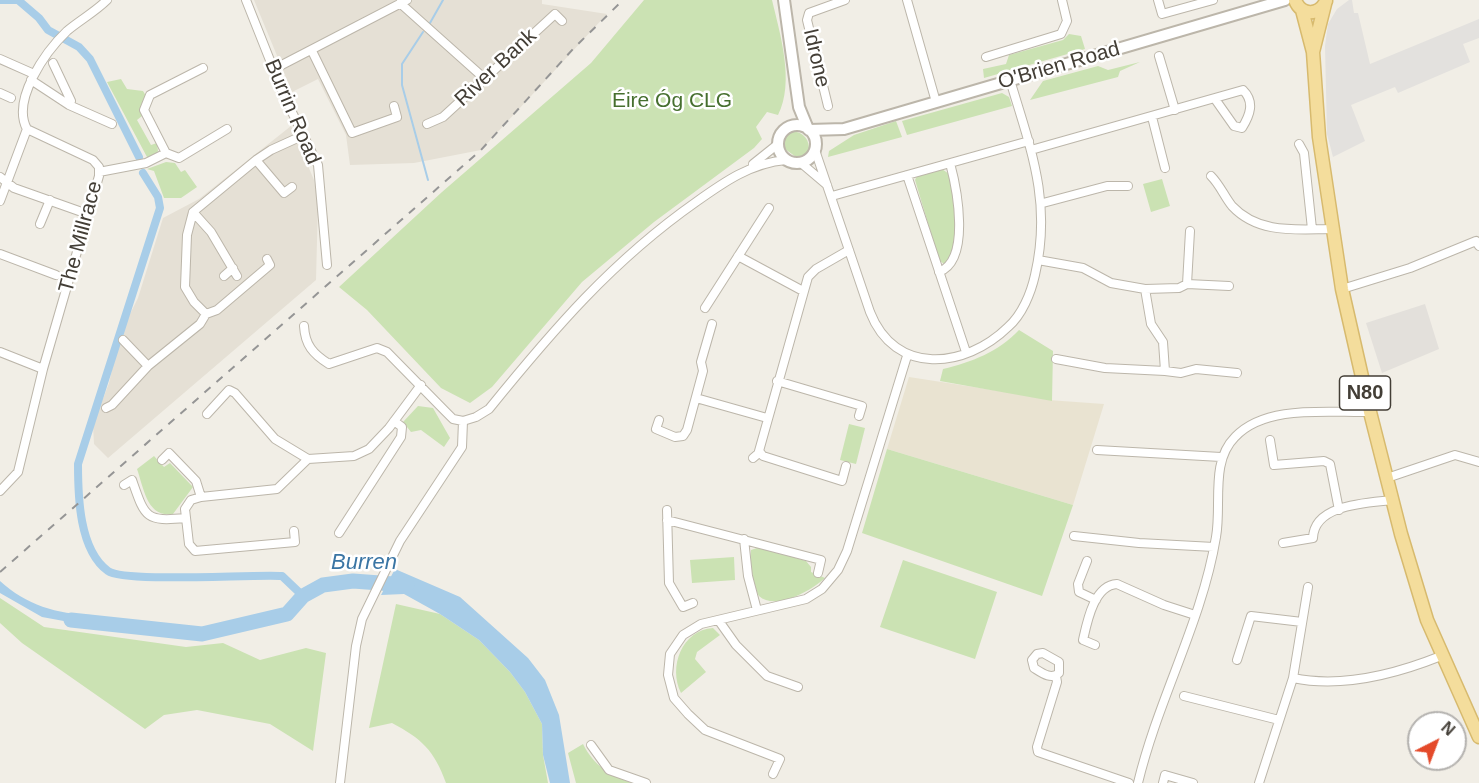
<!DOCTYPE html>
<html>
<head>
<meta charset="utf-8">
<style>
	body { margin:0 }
	#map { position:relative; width:1479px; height:783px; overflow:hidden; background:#f1eee6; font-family:Arial,sans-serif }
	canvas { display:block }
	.north { position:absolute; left:1407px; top:711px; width:60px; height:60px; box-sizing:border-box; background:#fff; border:2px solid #b4b2af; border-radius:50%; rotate:42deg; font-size:16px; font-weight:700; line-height:24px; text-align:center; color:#433e36 }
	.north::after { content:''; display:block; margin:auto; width:21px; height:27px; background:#e44a2a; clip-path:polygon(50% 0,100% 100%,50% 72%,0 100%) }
</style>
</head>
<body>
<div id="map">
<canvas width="1479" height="783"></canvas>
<div class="north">N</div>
</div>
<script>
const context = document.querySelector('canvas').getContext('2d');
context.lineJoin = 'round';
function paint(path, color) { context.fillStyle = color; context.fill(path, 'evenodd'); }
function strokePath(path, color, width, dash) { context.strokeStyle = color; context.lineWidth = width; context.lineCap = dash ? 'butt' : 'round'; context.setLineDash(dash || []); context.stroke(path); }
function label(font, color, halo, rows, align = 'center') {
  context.font = font + ' Arial,sans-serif'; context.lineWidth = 5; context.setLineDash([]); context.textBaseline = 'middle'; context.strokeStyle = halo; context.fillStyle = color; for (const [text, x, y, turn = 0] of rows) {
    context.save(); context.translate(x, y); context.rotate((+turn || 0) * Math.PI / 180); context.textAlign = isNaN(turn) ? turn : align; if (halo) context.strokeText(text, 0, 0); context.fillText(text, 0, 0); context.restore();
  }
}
paint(new Path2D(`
	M254,0H542V4L607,14L481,150L414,163L350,165L346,135L318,79L292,92Z
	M291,126L314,180L318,202L316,280L108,458L94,444L93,425L109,383L120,334L138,298L163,218L199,199Z`), '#e5e0d5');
paint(new Path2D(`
	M1425,304L1439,349L1382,373L1366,323Z`), '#e3e0db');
paint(new Path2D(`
	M909,377L1045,398L1048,400L1104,404L1073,505L887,449Z`), '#e9e3d1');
paint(new Path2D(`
	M644,0H772C780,34 795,82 778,115L767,112L756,127L762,139L754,148L654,222L582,282L492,387L470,403L441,388L367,310L339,287L442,192L591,63Z
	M1069,34L1081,36L1085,49L984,78L983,69L1006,64L1009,55L1063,40Z
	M1140,62L1120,71L1118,77L1030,100L1043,81L1098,66L1108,70Z
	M121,79L127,89L143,91L146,96L141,105L142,116L137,120L151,145L157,143L158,151L155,156L147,157L107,82Z
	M1002,93L1009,97L1012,106L907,135L902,121Z
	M896,121L902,137L828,157L829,151L854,135Z
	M792,131C804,132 810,140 809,152L805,157H796L785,149L783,137Z
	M166,162L175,163L181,172L185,170L197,187L181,198H164L154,171L147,169Z
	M942,169L949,174C953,195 964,250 944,264L939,260L915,180L917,176Z
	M1162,179L1170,206L1151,212L1143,184Z
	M1019,330L1053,351L1052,401L940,381L943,369C972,362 998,352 1019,330Z
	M418,406L433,408L450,438L444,447L421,430L411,432L403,422Z
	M849,424L865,428L856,464L840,460Z
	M887,449L1073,505L1042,596L862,533Z
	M154,456L164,467L170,463L193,487L173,514C147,518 144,489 137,469Z
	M760,547L806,561L811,567V572L825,578C811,591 775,611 759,596C756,592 755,583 753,578C751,569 750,559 751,550Z
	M734,557L735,580L692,583L690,560Z
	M903,560L997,592L975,659L880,627Z
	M0,598L44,627L186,647L223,643L260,660L306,648L326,653L313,751L270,724L197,710L164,715L145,729L22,643L0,623Z
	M396,604L440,614L479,640L510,672L525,692L542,724L543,755L548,783H446C434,750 422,739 392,723L369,728Z
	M713,628L720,635L697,652L695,659L706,672L681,693C668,667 682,630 713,628Z
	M583,744C594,766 610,775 632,783H576L568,753Z`), '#cbe2b3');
paint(new Path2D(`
	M1349,0H1352L1354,13H1358L1370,64L1479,19V38L1463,44L1470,62L1398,93L1395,87L1351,105L1365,141L1333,157L1327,134L1325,46L1328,24L1337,9Z`), '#e3e1de');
paint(new Path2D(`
	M395,569L460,597L528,658L545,680L559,715L570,783H550L543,755L542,724L525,692L510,672L479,640L440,614L404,594L381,595Z
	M0,581C26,605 57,614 92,615L91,626L42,617L0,593Z`), '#a8cde8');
strokePath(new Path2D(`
	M430,23L443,0
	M423,32L402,64V85L428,180`), '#a8cde8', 2);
strokePath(new Path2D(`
	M1,0H15
	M18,0L39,18L48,30L79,47L90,59L139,157
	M143,173L158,197L160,208L78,464C78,496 79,550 108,571C124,583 253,574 282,576L303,596`), '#a8cde8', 8);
strokePath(new Path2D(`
	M71,620L202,634L287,614L303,596L323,585L353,581L407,585`), '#a8cde8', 15);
const minor = new Path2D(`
	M246,0L285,98L318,165L327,265
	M907,0L936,102
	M1158,0L1162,14L1213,0
	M400,3L485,79
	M312,51L352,133L397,117L394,106
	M1159,56L1175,110
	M986,57L1061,34L1067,21L1062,0
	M0,59L34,74
	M203,68L150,95L144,110L166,153L179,158L227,129
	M274,69L407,0
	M31,80L69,105L71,101L53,63
	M0,93L11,98
	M69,105L112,124
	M828,106L807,20L809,13L845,0
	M1152,117L1165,168
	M427,124L443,117L555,14L562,21
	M1299,144L1304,153L1312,229
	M815,150L870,312C895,376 965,369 1008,327C1022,315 1031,293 1035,275C1052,202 1031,150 1010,80
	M1031,150L1243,90C1255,102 1250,115 1242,128L1234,126L1215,99
	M256,160L284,193L292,187
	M801,163L827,185
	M753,164L778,144
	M99,172L146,163L166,153
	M907,175L966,352
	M1211,176C1220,185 1224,196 1232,206C1259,235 1298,229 1334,229
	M0,177L14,188L79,211
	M832,196L1029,141
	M0,201L27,129
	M1043,203L1107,186H1128
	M193,212L211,232L237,276
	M40,224L50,200
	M0,254L56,275
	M738,256L803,291
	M1038,260L1083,268L1111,283L1145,289L1179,288L1187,284L1229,286
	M939,272C971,260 957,189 950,163
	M224,276L233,268
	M1187,284L1190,231
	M1342,289L1410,268L1476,241L1479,246
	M705,308L769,208
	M206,314L194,302L185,287L187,235L193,212L256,160L271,150L304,135
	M304,326C305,345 313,354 329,364L377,348L387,352L445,411L453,419L463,421
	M0,352L43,369
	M1056,359L1105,368L1165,371L1163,342L1151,324L1145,289
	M148,366L200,324L206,314L217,310L270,265L267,259
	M1165,371L1181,373L1196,369L1237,373
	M777,381L862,406L859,416
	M696,398L767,418
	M106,408L112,405L148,366L123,340
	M207,414L229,390L235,393L275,439L308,459
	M659,420L656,429L675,437L683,436L687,430L703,371L701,362L712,324
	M1270,440L1274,465L1324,461L1330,464L1339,510
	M1097,450L1221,457
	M753,458L760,452
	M162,460L169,453L196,481L201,497L277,489L308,459L354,456L369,449L389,428L421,385
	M846,466L842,481L763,456L759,451L808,277L816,269L849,250
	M1387,478L1455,455L1479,462
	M124,485L132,480C145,517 145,522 185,518
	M0,491L18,472L43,369L99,176V167L93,160L27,129C11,100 46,51 67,31C80,20 95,12 107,0
	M201,497L191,500L185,509L189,544L195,551L295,542L294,531
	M667,510L669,583L683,607L693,603
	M667,520L821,560L818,573
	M339,533L401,437L402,427L394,421
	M1074,536L1139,543L1214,547
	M744,539L748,576L757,610
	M1283,543L1313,538C1314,504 1367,503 1392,500
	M1087,561L1078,584L1079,592L1096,600
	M719,621L736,645L767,676L798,687
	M1095,645L1083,640C1087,622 1094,585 1117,584L1164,605L1195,615
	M1043,653L1059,662V673C1051,680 1042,673 1034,668L1032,660L1037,654Z
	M1237,660L1251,616L1302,622
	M1056,676L1057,682L1037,747L1038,752L1129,783
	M1293,678C1341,688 1396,674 1441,656
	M1184,696L1279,720
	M591,745L609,770L646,783
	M773,774L780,759L705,730L688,714L674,698L668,675L670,654L683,635L701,624L806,599L822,589L838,570L847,551L907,356
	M340,783L356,646L362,619L400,541L462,447L463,421L476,417L489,409C553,330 612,261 696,202C724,182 751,163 786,160
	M1138,783C1158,699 1202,622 1216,537C1222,504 1210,462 1235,437C1266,404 1328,413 1370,412
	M1163,783L1165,775L1193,783
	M1259,783L1293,678L1308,587`);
const tertiary = new Path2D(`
	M784,0L799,107L808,129
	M778 144a19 19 0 1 1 38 0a19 19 0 1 1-38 0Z
	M809,130L844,129L1285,0`);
const primary = new Path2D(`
	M1295,0C1301,16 1319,16 1326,1
	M1302,10L1313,52L1319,137L1342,289L1370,412L1401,534L1427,620L1479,737
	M1313,52L1325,4`);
strokePath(minor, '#bcb6aa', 10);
strokePath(tertiary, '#bcb6aa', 14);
strokePath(primary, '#d7ba6e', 15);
strokePath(minor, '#fff', 8);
strokePath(tertiary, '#fff', 10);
strokePath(primary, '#f4dd9c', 12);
strokePath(new Path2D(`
	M0,572L481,150L573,49L623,0`), '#959595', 2, [8, 8]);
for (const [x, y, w] of [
	[1365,393,51]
]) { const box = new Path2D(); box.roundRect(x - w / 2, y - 17, w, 34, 4.5); context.fillStyle = '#fff'; context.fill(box); strokePath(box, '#433e36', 1.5); }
label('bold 20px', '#433e36', null, [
	["N80",1365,393]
]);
label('21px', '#433e36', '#fff', [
	["Idrone",816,58,77],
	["O'Brien Road",1059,66,-16],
	["River Bank",496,68,-43],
	["Burrin Road",292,112,67],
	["The Millrace",81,237,-75]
]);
label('21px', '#466f2f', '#fff', [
	["Éire Óg CLG",672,101]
]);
label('italic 22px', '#3a75a4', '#fff', [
	["Burren",364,563]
]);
</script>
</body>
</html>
